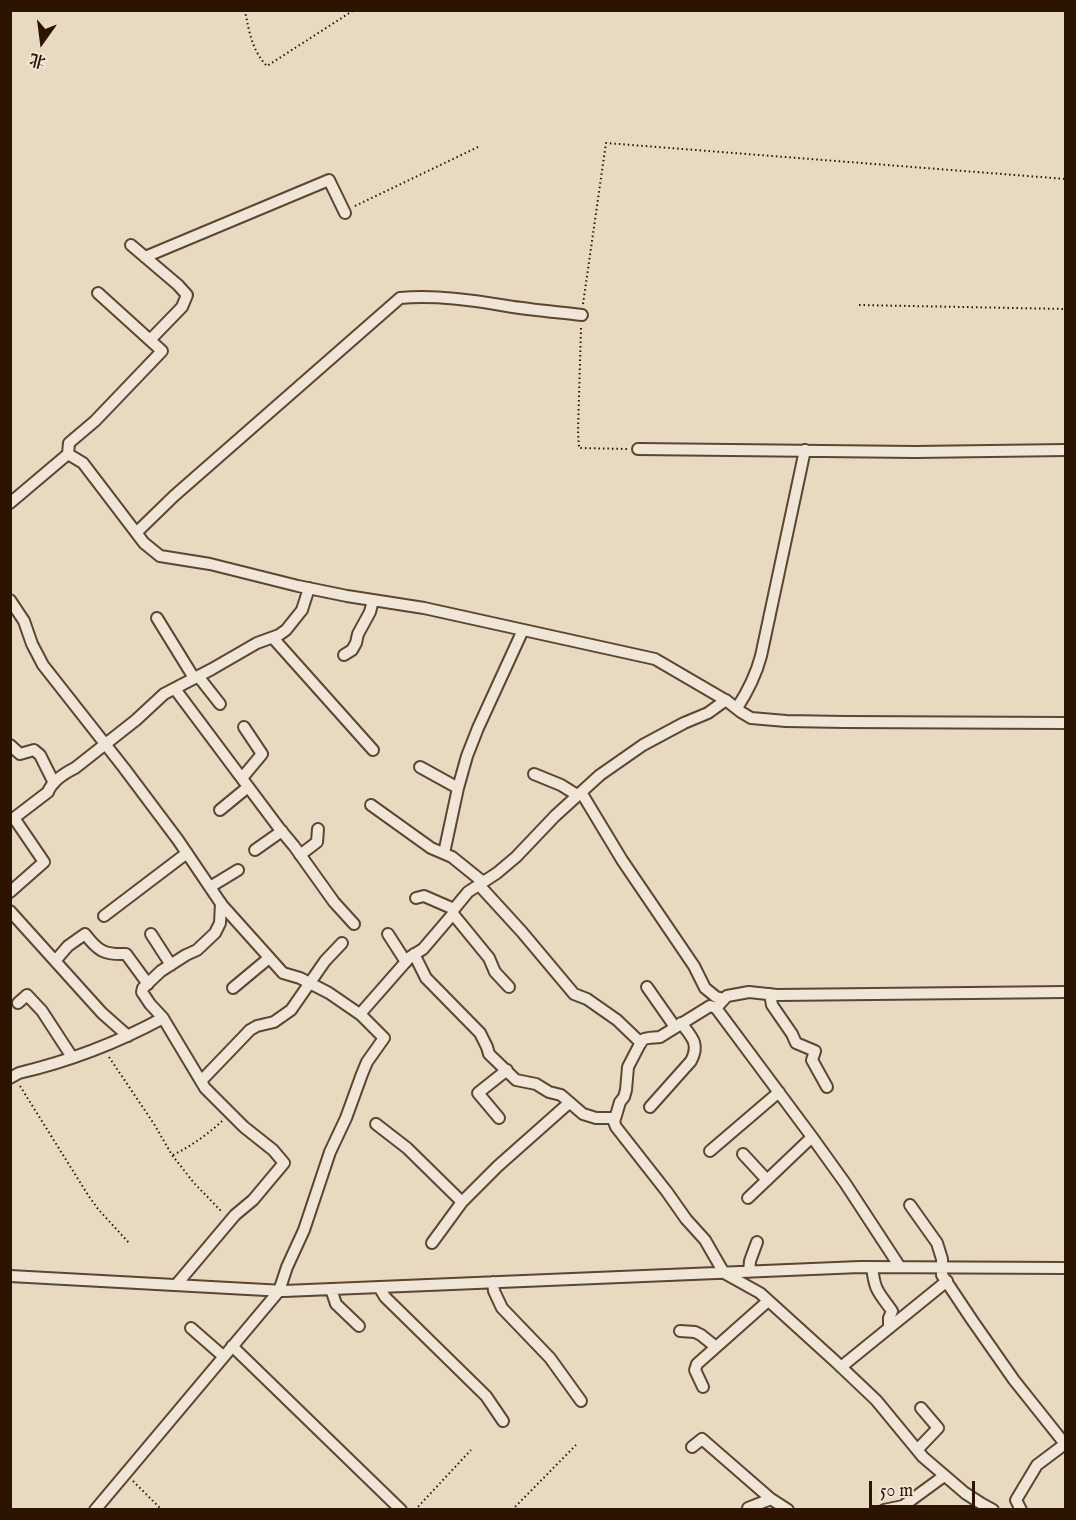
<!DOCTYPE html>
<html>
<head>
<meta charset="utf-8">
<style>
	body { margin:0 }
	#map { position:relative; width:1076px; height:1520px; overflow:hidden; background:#e8d9c1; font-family:"IM FELL English","Noto Serif SC",serif }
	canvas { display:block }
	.frame { position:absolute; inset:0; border:12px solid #2d1401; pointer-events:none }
	.north { position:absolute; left:12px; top:12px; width:60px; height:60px; -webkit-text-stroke:4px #f0e6d7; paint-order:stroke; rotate:194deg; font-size:16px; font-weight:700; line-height:24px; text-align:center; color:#2d1401 }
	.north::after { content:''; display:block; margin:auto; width:21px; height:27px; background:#2d1401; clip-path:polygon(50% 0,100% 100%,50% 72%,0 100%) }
	.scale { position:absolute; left:869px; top:1481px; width:106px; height:27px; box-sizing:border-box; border:3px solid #2d1401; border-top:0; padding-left:8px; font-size:18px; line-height:21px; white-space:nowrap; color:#2d1401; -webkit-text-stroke:4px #f0e6d7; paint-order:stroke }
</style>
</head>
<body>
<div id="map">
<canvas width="1076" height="1520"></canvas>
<div class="frame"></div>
<div class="north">北</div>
<div class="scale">50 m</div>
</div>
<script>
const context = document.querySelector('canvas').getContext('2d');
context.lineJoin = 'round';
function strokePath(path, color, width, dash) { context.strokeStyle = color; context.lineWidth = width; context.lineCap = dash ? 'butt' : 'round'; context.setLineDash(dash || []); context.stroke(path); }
const street = new Path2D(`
	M131,245L178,285L187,295L182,307L150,340
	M145,257L329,180L345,213
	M638,449L915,452L1066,450
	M68,454L69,443L95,421L162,351L98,293
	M10,503L68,454L83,463L144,543L160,556L210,564L298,586L347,596L424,608L655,659L727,701L741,712L751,718L786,721L845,722L1066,723
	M137,532L174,496L400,298C436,295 472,300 507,306C532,310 557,312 582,315
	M10,600L24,621L32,644L43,665L124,768L178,840L222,905L283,973L300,978L329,993L361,1015L384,1038L367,1062L362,1074L346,1118L330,1152L304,1230L287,1267L279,1291L95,1510
	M157,618L194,678
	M273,638L373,750
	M344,655L352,650L356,643L358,634L370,612L373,600
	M198,676L220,704
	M175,689L279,828L294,846L334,902L354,924
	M737,708C748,691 756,675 761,656L805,450
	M10,745L20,754L34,750L40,755L54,783
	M420,767L458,788
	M534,774L561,785L577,795
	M242,778L262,754L244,727
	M581,792L622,860L694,966L705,988L716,997L724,999
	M371,805L431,848L452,857L483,882
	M220,810L248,787
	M255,850L282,831
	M444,853L458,788L467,756L478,728L523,630
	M300,855L317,842L318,829
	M479,885L522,932L574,994L587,999L617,1020L641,1043
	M210,887L238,870
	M10,892L44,862L14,818L48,792C52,781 65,773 75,768L136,720L164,694L212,669L257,643L279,635L286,630L302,610L309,588
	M416,898L424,896L454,909
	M10,911L102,1013L128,1036
	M453,914L489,958L495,972L509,987
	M104,916L187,853
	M151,934L171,965
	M388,934L406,962
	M414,954L426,978L480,1033L487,1047L489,1054L516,1080L536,1084L549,1092L561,1095L583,1114L596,1118H615
	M55,961L68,946L85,934C98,951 104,955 126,954L148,984
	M647,987L675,1027
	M233,988L269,958
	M770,994L772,1005L792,1034L796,1043L815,1051L812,1060L827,1087
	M18,1003L27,995L42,1011L72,1057
	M716,1008L710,1006L660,1037C654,1038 648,1037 642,1040L628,1067L626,1090L624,1097L620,1102L614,1122L616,1127L667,1192L686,1219L705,1240L724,1273L760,1293L836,1362L876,1400L923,1457L965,1493L982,1504L993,1510
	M360,1014L410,957L423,949L452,915L454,909L468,892L497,873L516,857L555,816L600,775L643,745L684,723L708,713L726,700
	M10,1078L19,1073C70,1061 117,1043 163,1018
	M201,1081L250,1030L257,1026L274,1022L291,1010L325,961L342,943
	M650,1107L691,1061C700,1044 692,1037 681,1023
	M499,1118L478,1093L507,1070
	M376,1124L407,1148L462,1202
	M710,1151L779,1092
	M743,1154L767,1180
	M748,1198L812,1137
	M910,1205L937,1243L942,1259V1275L972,1320L1014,1380L1065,1444L1037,1465L1016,1500L1021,1510
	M432,1243L462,1202L498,1166L569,1103
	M872,1267C875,1292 878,1291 892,1311L889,1318V1328
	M900,1267L845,1183L812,1137L716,1008L727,996L749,992L777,995L1066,992
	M749,1272L750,1261L757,1242
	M10,1276L284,1291L860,1267L1066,1268
	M493,1282L494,1291L502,1308L550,1358L581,1401
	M176,1285L235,1215L253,1200L284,1163L273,1150L244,1127L205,1088L163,1018L150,1004L142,992L143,988L161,971L186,955L197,950L215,933L220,923L221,903
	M379,1287L385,1297L486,1396L503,1421
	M331,1289L336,1304L359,1326
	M191,1328L223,1356
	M680,1331L695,1332L701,1335L716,1347
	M232,1346L401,1510
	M841,1367L947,1281
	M703,1387L695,1370L697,1364L768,1301
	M692,1447L702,1439L771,1499L788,1510
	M917,1450L938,1428L921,1408
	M748,1508L771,1499
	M884,1510L903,1506L944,1476`);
strokePath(street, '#5c4531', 14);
strokePath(new Path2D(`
	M244,10C247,17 247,23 249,30C252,43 257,56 267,66L354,10
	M355,206L478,147
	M583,304L606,143L1066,179
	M859,305L1066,309
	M581,328L578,431L579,448L627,449
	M109,1057L154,1124L172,1155L194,1183L222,1212
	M20,1086L88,1195L98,1209L129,1243
	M173,1155C191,1146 207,1135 222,1121
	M133,1481L162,1510
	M415,1510L471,1450
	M512,1510L576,1445`), '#2d1401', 2, [1.5, 3]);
strokePath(street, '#f0e6d7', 10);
</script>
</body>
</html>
